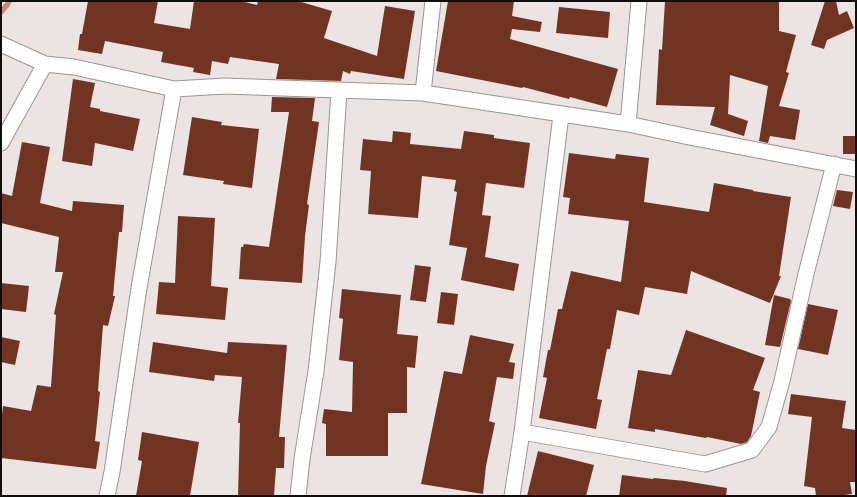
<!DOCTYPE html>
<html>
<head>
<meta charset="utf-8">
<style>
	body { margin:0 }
	#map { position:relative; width:857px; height:497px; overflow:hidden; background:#ebe4e2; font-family:Jost,sans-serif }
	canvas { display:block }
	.frame { position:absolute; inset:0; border:2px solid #100d0d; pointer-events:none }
</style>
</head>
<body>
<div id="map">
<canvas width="857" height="497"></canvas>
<div class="frame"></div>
</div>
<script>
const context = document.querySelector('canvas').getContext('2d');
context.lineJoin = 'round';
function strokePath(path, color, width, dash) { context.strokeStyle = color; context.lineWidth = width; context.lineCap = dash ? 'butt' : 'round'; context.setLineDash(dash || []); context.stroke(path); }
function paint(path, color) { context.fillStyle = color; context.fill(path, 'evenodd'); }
strokePath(new Path2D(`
	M1,12L7,5L9,1`), '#cf8874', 5.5);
paint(new Path2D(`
	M88,1H158L154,23L190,29L194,1H241L257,5L258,1H298L332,11L324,38L377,56L385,6L415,11L404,79L351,71L350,74L343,71L341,81L276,79L279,64L230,57L228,64L212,61L210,75L193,72L194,68L161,62L163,52L105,41L102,54L78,50L80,34H82Z
	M448,1H514L512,16L542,22L540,32L512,29L510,39L618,69L607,107L570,97L569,99L523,87L522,88L436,71Z
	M665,1H779V31L796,35L786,72L789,73L779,106L800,110L795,140L770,136L768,143L759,141L768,86L730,75L728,114L748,121L744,136L710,125L715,107L656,105L659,49L662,50Z
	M825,1H836L839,15L847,11L854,28L827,40L824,49L811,45Z
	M559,7L610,12L608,38L556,33Z
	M73,79L95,83L90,107L100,109V111L140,119L133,151L95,143L92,166L62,161Z
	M272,97L315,98L312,121L319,122L307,204L309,205L305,236L302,283L239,279L241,247H243L244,244L269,247L289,112H271Z
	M192,117L222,122L221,125L259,129L252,188L223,184L224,181L183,175Z
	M393,131L411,133L410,144L461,149L464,131L494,135V138L530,143L524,188L486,183L482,215L491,216L485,257L519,264L514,291L461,280L467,248L449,245L457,192L454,191L456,180L422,176L418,218L368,214L371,171L360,170L363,139L392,142Z
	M843,136H856V154H843Z
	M22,142L50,147L40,203L72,211L73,201L124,205L122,232H119L113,296H115L108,326L103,325L98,391L100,392L95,441L100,442L96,469L1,458V423L3,406L31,411L37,385L51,387L56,315L54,314L63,272H55L59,237L1,223V193L12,196Z
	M569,153L615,159L616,154L649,158L644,202L709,212L714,183L753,190V191L791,197L779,276H781L770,303L691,271L687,294L645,287L639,315L617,310L610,349H607L597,399L602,400L596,429L539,418L547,378L543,377L548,350H550L558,309H562L571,271L621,282L629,221L568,214L570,198L563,197Z
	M837,190L853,192L850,209L833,206Z
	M178,216L215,218L211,286L228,288L225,320L156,314L159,282L175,283Z
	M415,265L431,267L426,302L410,300Z
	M1,283L29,286L26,312L1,309Z
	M342,289L401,295L397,334L418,336L415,368L407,367V413H388V456H326V424L322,423L324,409L352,412L353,362L339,360L343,319L339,318Z
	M441,292L458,294L454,325L437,323Z
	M774,295L790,299L791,301L780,347L765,345Z
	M808,304L838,310L828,355L798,349Z
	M686,330L765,358L753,390L760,392L751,436L747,442L741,444L707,437L706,438L655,429V432L628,428L638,370L671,375Z
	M470,335L514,344L509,362L515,363L513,379L497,377L489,421L495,423L486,466L483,494L421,484L444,371L462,374Z
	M1,337L20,341L15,365L1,362Z
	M153,342L227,353L228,342L287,345L279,437H285L284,468H276L274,496H238L240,423H238L242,377L215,375L214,381L149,372Z
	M791,394L846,401L842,428L856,430V482H850L852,494L837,496H816L815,488L804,486L812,417L788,414Z
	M142,432L199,442L190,496H136L142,461L138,460Z
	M538,451L594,465L586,496H527Z
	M622,475L653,479L654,478L685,481L727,488L726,496H619Z`), '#723422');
const street = new Path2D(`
	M1,44L45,64L74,67L174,89L225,86L423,93L628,124L689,137L856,169
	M423,93L433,1
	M628,124L639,1
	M1,143L45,64
	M522,432L705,464L752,450L769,427L782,381L806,274L834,164
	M107,496L112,472L139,288L174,89
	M298,496L302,459L316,371L328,262L339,91
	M512,496L522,432L561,115`);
strokePath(street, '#9c9593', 17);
strokePath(street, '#fff', 15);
</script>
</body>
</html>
